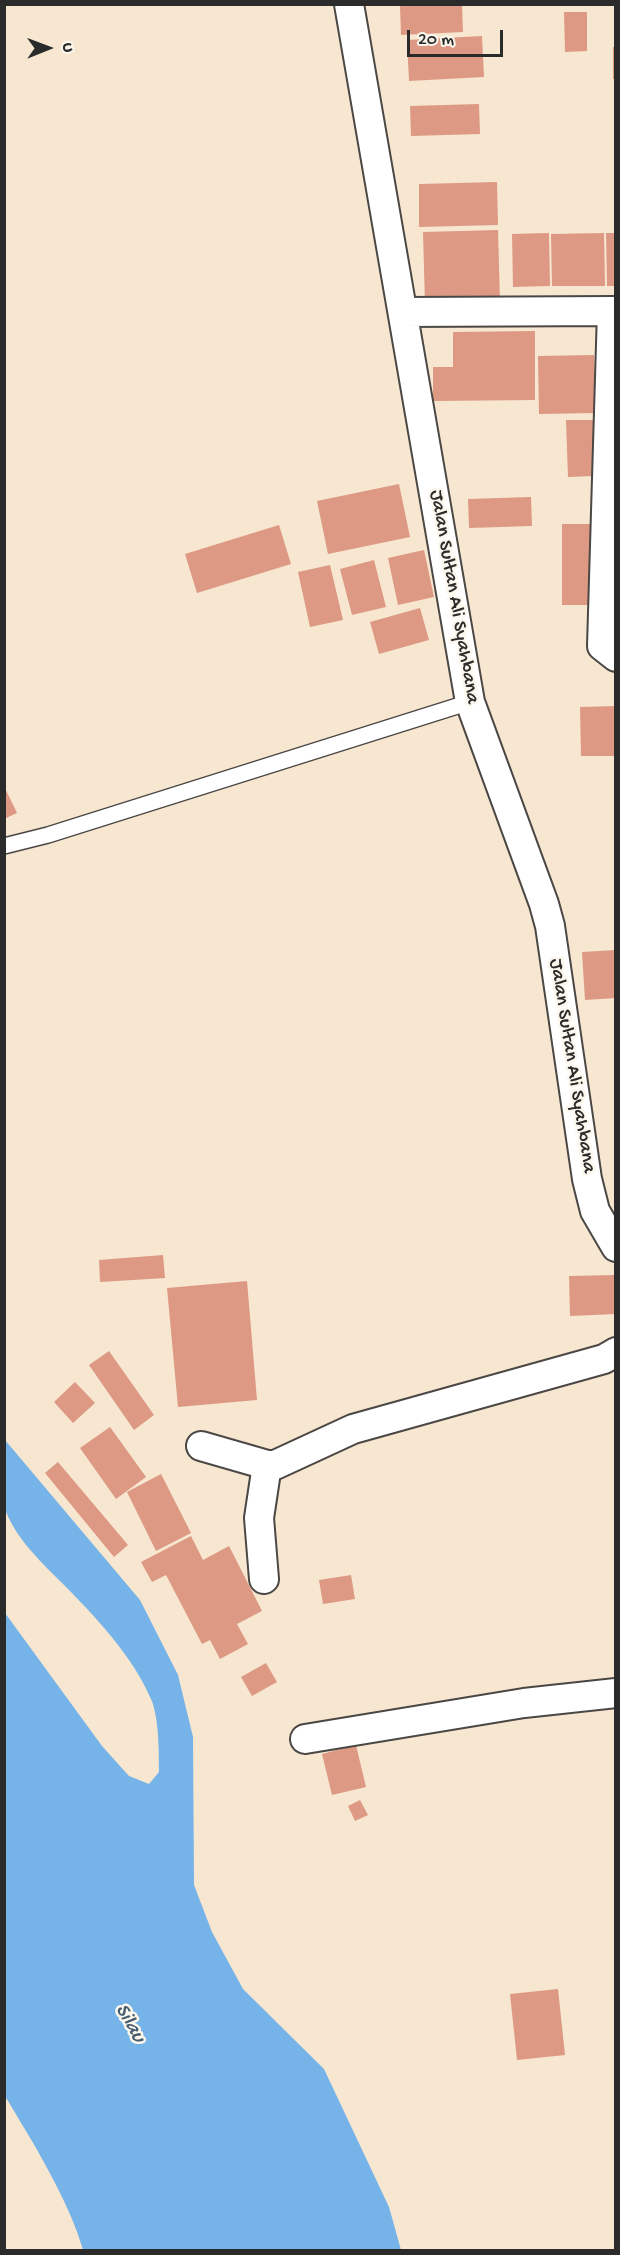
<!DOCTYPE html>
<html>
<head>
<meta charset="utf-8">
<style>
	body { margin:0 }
	#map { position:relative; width:620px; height:2255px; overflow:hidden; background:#f7e6d0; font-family:"Gochi Hand",sans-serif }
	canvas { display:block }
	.frame { position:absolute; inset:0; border:6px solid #2b2b2b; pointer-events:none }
	.north { position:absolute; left:18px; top:18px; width:60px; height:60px; -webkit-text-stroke:4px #fbf7ec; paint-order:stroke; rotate:89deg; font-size:16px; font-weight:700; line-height:24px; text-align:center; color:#2b2b2b }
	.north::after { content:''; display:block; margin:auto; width:21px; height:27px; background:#2b2b2b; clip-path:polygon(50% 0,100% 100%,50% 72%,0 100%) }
	.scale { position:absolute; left:407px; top:30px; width:96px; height:27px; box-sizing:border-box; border:3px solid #2b2b2b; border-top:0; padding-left:8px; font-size:18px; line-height:21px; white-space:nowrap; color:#2b2b2b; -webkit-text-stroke:4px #fbf7ec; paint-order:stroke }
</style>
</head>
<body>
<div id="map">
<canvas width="620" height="2255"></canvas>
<div class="frame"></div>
<div class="north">U</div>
<div class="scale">20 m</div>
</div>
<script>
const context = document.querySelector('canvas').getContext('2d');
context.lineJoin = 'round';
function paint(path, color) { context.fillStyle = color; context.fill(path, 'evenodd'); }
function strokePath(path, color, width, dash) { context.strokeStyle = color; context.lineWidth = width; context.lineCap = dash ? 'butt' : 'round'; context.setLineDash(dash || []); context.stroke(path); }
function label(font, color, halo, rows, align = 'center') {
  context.font = font + ' "Gochi Hand",sans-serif'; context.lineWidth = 5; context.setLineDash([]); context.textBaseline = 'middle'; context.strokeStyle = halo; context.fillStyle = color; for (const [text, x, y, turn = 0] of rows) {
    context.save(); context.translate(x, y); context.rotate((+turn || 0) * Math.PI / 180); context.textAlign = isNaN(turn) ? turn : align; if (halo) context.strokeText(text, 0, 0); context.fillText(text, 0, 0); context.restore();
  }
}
paint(new Path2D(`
	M5,1440L140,1600L178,1675L193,1737L194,1885L212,1932L243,1989L324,2069L389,2207L401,2250H83C69,2200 32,2141 5,2096V1613L102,1746L129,1776L149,1784L159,1772C159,1752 159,1717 151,1699C133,1656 93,1614 60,1581C39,1560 15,1537 5,1509C1,1495 4,1457 5,1440Z`), '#76b3e9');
paint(new Path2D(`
	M462,4L463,32L401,35L400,6Z
	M564,12H587V51L565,52Z
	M482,36L484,77L409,81L407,40Z
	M613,47H616V80L613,79Z
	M479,104L480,134L411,136L410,106Z
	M497,182L498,225L419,227V184Z
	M498,230L500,303L425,305L423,232Z
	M549,233L550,286L513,287L512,234Z
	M604,233L605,286H552L551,234Z
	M606,233H616V286H607Z
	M535,331V400L433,401V367H453V332Z
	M594,355L595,413L539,414L538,356Z
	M566,420H593L594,476L568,477Z
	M399,484L410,537L328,554L317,501Z
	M531,497L532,526L469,528L468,499Z
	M562,524H593V605H562Z
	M279,525L291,564L197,593L185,554Z
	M424,550L434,597L398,605L388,558Z
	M374,560L386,607L352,615L340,569Z
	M330,565L343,620L310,627L298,572Z
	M420,608L429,640L379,654L370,622Z
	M616,706V756H581L580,707Z
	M4,786L17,813L4,819Z
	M616,950V998L585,1000L582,952Z
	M163,1255L165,1278L100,1282L99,1260Z
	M615,1275L616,1314L570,1316L569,1276Z
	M247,1281L257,1400L178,1407L167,1288Z
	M109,1351L154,1415L134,1430L89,1365Z
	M75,1382L95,1403L73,1423L54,1402Z
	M110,1427L146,1477L116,1499L80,1448Z
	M58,1462L128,1545L114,1557L45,1473Z
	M161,1474L191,1533L156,1551L127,1492Z
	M191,1536L203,1560L229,1546L262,1611L237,1624L248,1644L220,1659L210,1640L202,1644L166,1575L152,1582L141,1562Z
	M351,1575L355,1599L323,1604L319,1580Z
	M266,1663L277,1682L252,1696L241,1677Z
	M356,1745L366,1787L332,1795L322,1754Z
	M360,1800L368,1815L355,1821L348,1806Z
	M558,1989L565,2055L517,2060L510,1994Z`), '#dd9983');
const service = new Path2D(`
	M4,846L48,835L470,702`);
const minor = new Path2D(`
	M349,4L470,702L544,904L550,926L587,1179L595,1211L616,1247
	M612,311L602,646L616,657
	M403,312L616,311
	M201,1446L267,1465H275L353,1429L604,1359L616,1352
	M264,1579L259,1518L267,1465
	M305,1739L524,1703L616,1693`);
strokePath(service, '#4a4744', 18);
strokePath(minor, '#4a4744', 32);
strokePath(service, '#fff', 15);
strokePath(minor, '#fff', 28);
label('20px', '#2b2b2b', '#fbf7ec', [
	["Jalan Sultan Ali Syahbana",453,597,80],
	["Jalan Sultan Ali Syahbana",571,1066,81]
]);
label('italic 21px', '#455b6e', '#fbf7ec', [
	["Silau",129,2024,60]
]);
</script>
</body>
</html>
